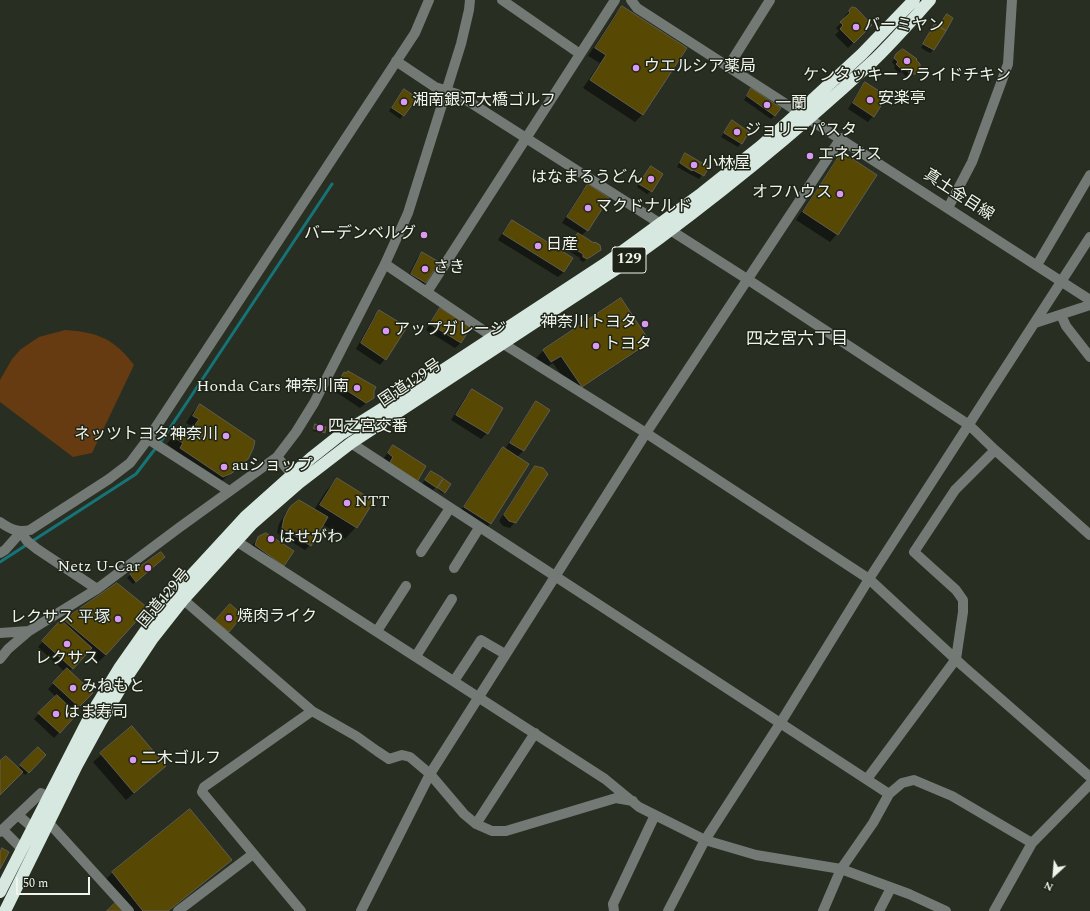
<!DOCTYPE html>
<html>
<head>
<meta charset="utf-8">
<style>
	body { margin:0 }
	#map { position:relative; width:1090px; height:911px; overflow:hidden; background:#282e22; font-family:Spectral,serif }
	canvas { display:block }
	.north { position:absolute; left:1034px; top:855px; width:40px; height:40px; -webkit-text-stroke:3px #1e2418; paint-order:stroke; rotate:206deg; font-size:11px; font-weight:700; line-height:16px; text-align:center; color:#f0f4ec }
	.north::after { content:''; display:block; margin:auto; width:14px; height:18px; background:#f0f4ec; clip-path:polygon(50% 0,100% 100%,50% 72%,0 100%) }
	.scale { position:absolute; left:16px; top:877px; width:74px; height:18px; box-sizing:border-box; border:2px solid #f0f4ec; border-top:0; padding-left:5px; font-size:12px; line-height:14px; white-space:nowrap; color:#f0f4ec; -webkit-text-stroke:3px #1e2418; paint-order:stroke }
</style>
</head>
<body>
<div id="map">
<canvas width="1090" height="911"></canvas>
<div class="north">N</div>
<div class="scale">50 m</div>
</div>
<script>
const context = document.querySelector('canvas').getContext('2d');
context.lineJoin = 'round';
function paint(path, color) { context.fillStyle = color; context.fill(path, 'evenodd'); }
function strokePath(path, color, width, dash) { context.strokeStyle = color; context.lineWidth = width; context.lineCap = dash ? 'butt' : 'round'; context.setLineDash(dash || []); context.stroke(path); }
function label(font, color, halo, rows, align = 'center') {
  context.font = font + ' Spectral,"Noto Sans JP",serif'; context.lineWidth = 3; context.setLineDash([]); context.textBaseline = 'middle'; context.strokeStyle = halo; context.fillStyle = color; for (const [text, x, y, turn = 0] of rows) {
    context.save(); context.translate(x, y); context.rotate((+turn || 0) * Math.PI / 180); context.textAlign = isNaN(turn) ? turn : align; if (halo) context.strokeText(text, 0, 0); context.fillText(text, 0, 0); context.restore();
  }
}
paint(new Path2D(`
	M65,330C98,332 114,339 134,365L92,453L73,457L0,402V380L12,359L21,349L39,337Z`), '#663b11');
paint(new Path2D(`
	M622,7L643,114L635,122L583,88L600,63L588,56L615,14Z
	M852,8L871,25L848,48L835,35L839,31L836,28L845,19L844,17Z
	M947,15L952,19L933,50L930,53L921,48L932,29L935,25L938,27Z
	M896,56L919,69L911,77H906L902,72L899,73L894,68L895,66L892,62Z
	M865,84L873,116L868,122L848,109L860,89Z
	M751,90L775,115L771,119L744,100Z
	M404,91L415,98L400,119L389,111Z
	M732,121L741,143L738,147L721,137Z
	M685,154L708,168L699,179L677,167L682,157Z
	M842,154L837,234L830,242L796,220L835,161Z
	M651,167V191L647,194L637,187Z
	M588,186L587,230L581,236L600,250L583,262L580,260V258L567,250L579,233L562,223L582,191Z
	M512,222L564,272L558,277L498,240L506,227Z
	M422,253L438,262L425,283L420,288L406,280L417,258Z
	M621,300L648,341L641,349L574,393L553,363L543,369L536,358L543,351Z
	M440,309L461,343L455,348L426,330L435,315Z
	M380,311L385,359L380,365L356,349L374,316Z
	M344,373L373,391V398L360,408L333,390L339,379Z
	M472,390L487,433L481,439L451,420L466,396Z
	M536,403L549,410L523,451L517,457L528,464L490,524L482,531L458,515L496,456L503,448L505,449L531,408Z
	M200,405L239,466L223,480L215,484L174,456L176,451L167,444L179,429L188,434L193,427L186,423L193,412Z
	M315,425L324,432L323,433L313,431Z
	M393,446L425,466L389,463L383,459Z
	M536,468L515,522L510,528L503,526L499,521L530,473Z
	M431,472L436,487L433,490L422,484Z
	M337,479L372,501L356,527L345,539L322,524L310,545L305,550L277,533L279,524L285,514L291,508L314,510L326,491Z
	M443,482L444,492L443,494L438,490Z
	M259,538L284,566L250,549L253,544Z
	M160,560L133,584L127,578L131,574Z
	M64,620L106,655L98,662L87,652L69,672L91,693L73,712L76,714L54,738L34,719L56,697L48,689L65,672L38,647L56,627Z
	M132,728L157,773L126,800L93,762Z
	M38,748L45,755L25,775L21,772L0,794V763L18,769Z
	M190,810L230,860L169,911H130L105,880L112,873Z`), '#0007');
strokePath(new Path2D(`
	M160,443L332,184
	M0,562L136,474L155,449`), '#157478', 3);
const building = new Path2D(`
	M622,6L687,48L643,115L590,80L606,55L595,48Z
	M852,7L856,8L872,25L854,43L840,29L843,25L840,22L850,13L849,11Z
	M947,14L953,18L946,31L939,26Z
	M935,24L946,31L934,50L923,44Z
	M903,49L917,59L916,60L920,64V69L916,74H910L906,69L902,70L896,64L898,62L894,58L896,54Z
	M865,82L887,96L874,117L853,103Z
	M751,88L781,108L775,116L747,96Z
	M404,89L417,98L404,116L392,108Z
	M732,120L749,132L742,144L724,133Z
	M842,152L877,175L838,235L803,212Z
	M685,153L709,167L704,176L693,170L692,171L680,163Z
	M651,166L663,174L652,192L639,184Z
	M588,184L609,198L588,231L567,217Z
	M512,220L573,258L564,272L503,234Z
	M578,233L594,243L595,242L600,245L601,250L587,259L583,257V254L570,246Z
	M422,252L439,262L426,283L411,274Z
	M621,298L650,342L582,387L561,356L551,362L543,350Z
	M440,308L471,327L461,343L430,324Z
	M379,310L407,327L386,360L361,343Z
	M348,371L376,387L374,391V398L366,403L337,384L344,372L346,373Z
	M472,389L503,408L488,434L456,415Z
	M536,401L550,410L524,451L510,443Z
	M200,404L255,441L253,449L248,459L232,473L223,477L180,448L183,443L173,437L179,428L189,434L199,419L193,416Z
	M315,424L326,427L325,433L314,429Z
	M393,445L426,466L417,482L389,464L393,457L388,453Z
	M503,447L529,464L491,524L464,507Z
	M535,466L543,468L548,474L516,523L509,521L504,515Z
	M431,471L443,478L437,488L425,480Z
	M337,478L374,501L357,528L320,505Z
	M444,479L451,484L445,493L438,488Z
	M299,500L328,517L311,546L282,528L284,518L290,507Z
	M266,533L294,551L284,566L255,545L258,537Z
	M161,552L165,557L136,582L130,574Z
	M117,583L148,608L106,655L64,620Z
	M230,604L243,615L229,632L215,621Z
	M61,620L92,648L73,669L42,641Z
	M67,668L93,693L79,707L53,683Z
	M57,695L77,714L60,733L38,713Z
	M132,726L166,766L134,793L100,753Z
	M38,747L46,755L29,773L20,765Z
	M6,756L23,772L0,795V761Z
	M190,809L232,860L168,911H143L112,872Z
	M2,848L9,852L0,869V853Z
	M116,902L125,911H107Z`);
paint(building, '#574804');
strokePath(building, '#615d4f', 1);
strokePath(new Path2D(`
	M502,0L580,54
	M631,0L637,8L1090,300
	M396,61L435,87L457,94L747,279L969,425L995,450L1090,535
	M728,67L770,0
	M948,208L972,162L1008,64L1012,0
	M385,264L502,343L646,433L869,579L963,666L1090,777
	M1037,265L1090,175
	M427,292L615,0
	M1061,315L1066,326L1090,357
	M1035,323L1090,305
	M148,439L229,491
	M351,443L889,794
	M277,457L297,480
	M0,522C10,529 18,533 30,530L109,479L130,463L148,439L415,33L429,0
	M21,532L27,541L37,549L97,589
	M230,537L605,779L639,807L705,840L756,855L841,869L909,894L946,911
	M421,552L450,508
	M0,553L5,550L21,532
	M454,568L479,528
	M178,595L312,711
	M377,631L406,586
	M0,633L29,631
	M416,656L452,599
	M0,659L8,649L29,631L97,589L180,527L277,457L296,432L314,403L385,264L408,213L461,44L469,10L470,0
	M454,681L481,640L505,654
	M867,779L956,659L963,612V600L956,590L914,552L955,490L995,450
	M18,815L33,828
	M49,823L129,911
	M476,824L535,733
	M3,830L22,849
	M0,832L41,793L48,797
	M178,911L253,854
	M301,911L202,792L204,787L312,711L356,736L377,751L389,759L402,755L410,757L430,774L464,814L476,824L492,831H506L616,798L633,801
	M361,911L430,774L646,433L841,138
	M614,911L613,904L655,815
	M668,911L705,840L781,722L869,579L1090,237
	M823,911L841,869L873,823L889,794L902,783L914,780L952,796L1032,843
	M879,911L891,888
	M994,911L1032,843L1090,784`), '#737a76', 10);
strokePath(new Path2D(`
	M0,892L90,716L120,667L146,630L175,593L245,517L311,458L340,435L426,381L606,263L702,193L761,146L799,112L862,54L914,0
	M5,911L77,765L100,723L129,674L153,638L183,600L252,524L299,483L351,443L627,262C713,200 794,134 872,62C892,43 911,21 930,0`), '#d6e8df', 12);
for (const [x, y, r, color] of [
	[856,27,4,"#dc99f4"],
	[907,61,4,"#dc99f4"],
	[636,68,4,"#dc99f4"],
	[870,100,4,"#dc99f4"],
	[404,102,4,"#dc99f4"],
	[767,105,4,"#dc99f4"],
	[737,132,4,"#dc99f4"],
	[810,156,4,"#dc99f4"],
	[694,165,4,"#dc99f4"],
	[651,179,4,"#dc99f4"],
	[840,194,4,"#dc99f4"],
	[588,208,4,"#dc99f4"],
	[424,235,4,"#dc99f4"],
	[538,246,4,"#dc99f4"],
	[425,269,4,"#dc99f4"],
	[645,324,4,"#dc99f4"],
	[386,331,4,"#dc99f4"],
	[596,346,4,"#dc99f4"],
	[357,388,4,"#dc99f4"],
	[320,428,4,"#dc99f4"],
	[226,436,4,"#dc99f4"],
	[224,467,4,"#dc99f4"],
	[347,503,4,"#dc99f4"],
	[271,539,4,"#dc99f4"],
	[148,568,4,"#dc99f4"],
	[229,618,4,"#dc99f4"],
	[118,619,4,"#dc99f4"],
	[67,644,4,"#dc99f4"],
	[73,688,4,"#dc99f4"],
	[56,714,4,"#dc99f4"],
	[133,760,4,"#dc99f4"]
]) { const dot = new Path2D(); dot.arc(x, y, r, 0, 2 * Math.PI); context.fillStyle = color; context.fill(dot); strokePath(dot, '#1e2418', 1.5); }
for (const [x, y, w] of [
	[629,260,34]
]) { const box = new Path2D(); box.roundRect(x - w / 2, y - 13, w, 26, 3); context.fillStyle = '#1e2418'; context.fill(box); strokePath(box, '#f0f4ec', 1); }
label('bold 15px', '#f0f4ec', null, [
	["129",629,260]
]);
label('16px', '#f0f4ec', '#1e2418', [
	["バーミヤン",864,27],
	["ウエルシア薬局",644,68],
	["ケンタッキーフライドチキン",907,77,"center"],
	["安楽亭",878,100],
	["湘南銀河大橋ゴルフ",412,102],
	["一蘭",775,105],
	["ジョリーパスタ",745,132],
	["エネオス",818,156],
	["小林屋",702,165],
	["はなまるうどん",643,179,"right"],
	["オフハウス",832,194,"right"],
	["マクドナルド",596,208],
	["バーデンベルグ",416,235,"right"],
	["日産",546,246],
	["さき",433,269],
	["神奈川トヨタ",637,324,"right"],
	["アップガレージ",394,331],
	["トヨタ",604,346],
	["Honda Cars 神奈川南",349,388,"right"],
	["四之宮交番",328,428],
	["ネッツトヨタ神奈川",218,436,"right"],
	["auショップ",232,467],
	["NTT",355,503],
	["はせがわ",279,539],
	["Netz U-Car",140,568,"right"],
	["焼肉ライク",237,618],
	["レクサス 平塚",110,619,"right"],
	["レクサス",67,660,"center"],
	["みねもと",81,688],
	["はま寿司",64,714],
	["二木ゴルフ",141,760]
], 'left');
label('16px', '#f0f4ec', '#1e2418', [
	["真土金目線",958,196,33],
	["国道129号",411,384,-34],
	["国道129号",165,599,-50]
]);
label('17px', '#f0f4ec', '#1e2418', [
	["四之宮六丁目",797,341]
]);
</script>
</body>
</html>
